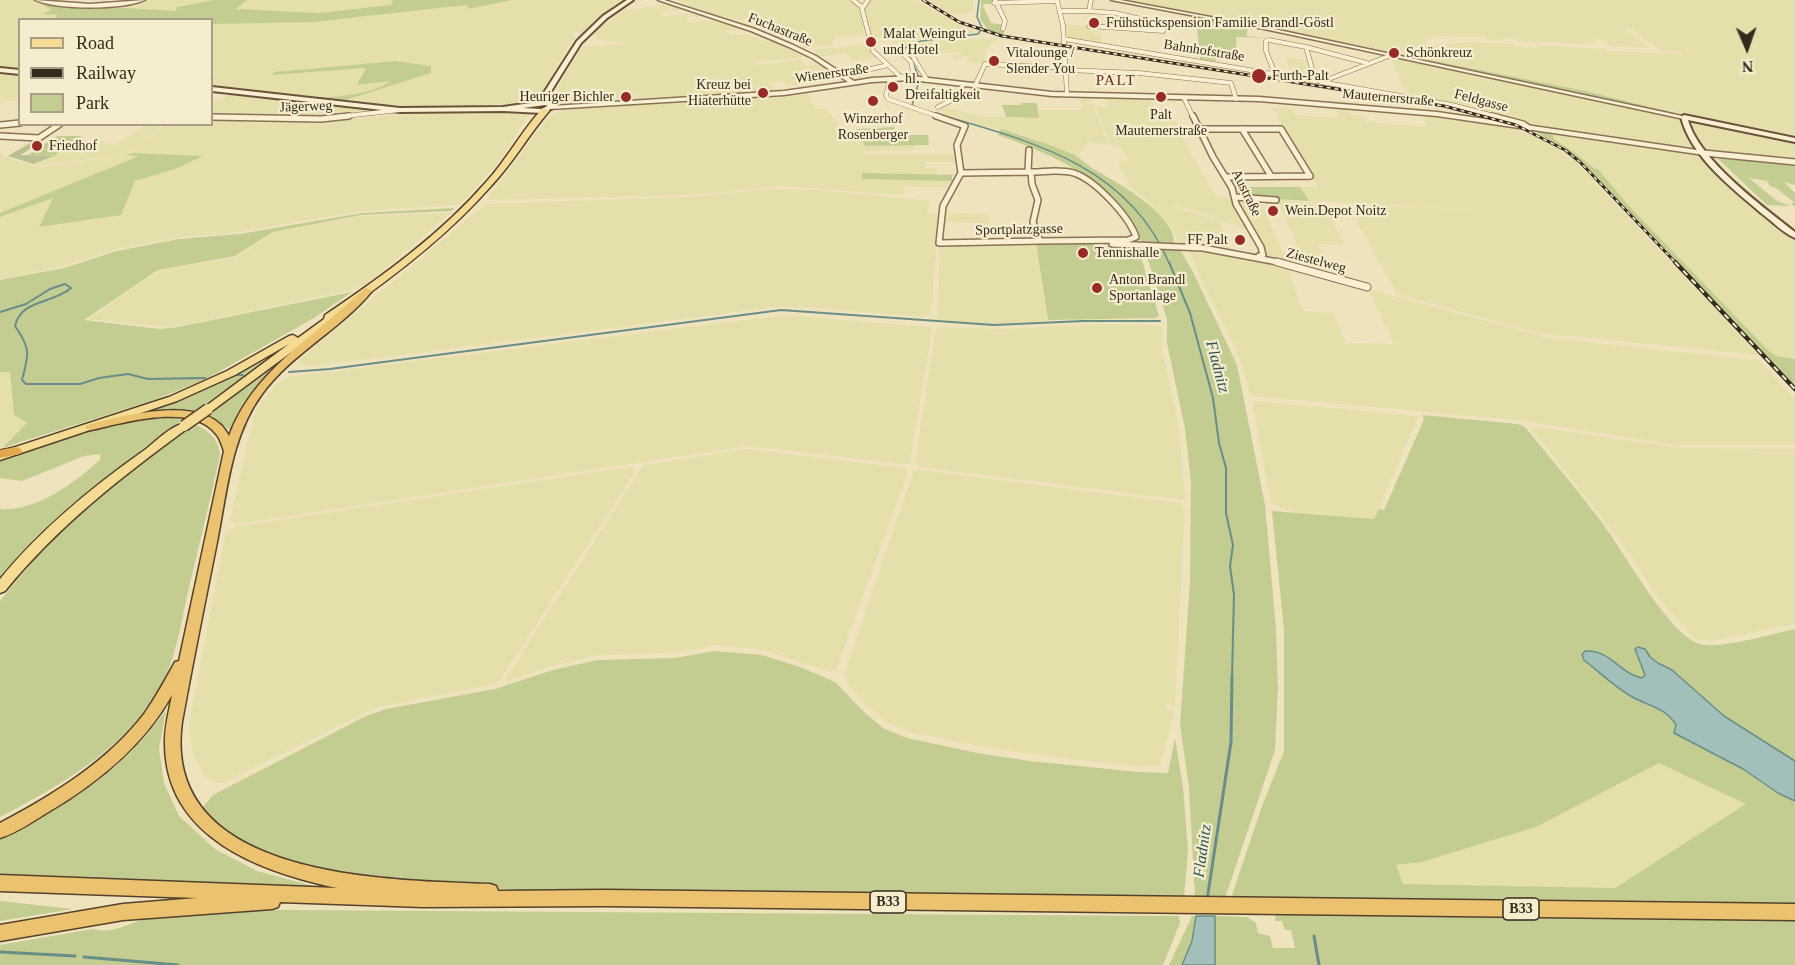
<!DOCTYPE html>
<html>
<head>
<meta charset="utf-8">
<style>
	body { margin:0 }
	#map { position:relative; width:1795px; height:965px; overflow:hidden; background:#efe3be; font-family:Georgia,serif }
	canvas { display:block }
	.legend { position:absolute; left:18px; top:18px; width:195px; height:108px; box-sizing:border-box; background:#f6edce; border:2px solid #a99f87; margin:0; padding:8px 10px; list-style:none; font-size:18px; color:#362a1c }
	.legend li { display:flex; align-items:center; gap:12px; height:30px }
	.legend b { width:30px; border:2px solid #a99f87 }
	.north { position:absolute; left:1717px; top:18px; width:60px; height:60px; -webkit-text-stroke:4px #f6edce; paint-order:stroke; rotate:178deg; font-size:16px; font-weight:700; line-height:24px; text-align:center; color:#362a1c }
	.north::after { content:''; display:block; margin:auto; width:21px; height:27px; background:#362a1c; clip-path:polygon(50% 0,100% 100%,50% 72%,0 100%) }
</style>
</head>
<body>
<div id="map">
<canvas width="1795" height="965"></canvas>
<ul class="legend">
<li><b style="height:8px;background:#f4dc94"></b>Road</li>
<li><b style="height:8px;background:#362a1c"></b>Railway</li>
<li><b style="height:16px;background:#c3cd92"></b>Park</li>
</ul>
<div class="north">N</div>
</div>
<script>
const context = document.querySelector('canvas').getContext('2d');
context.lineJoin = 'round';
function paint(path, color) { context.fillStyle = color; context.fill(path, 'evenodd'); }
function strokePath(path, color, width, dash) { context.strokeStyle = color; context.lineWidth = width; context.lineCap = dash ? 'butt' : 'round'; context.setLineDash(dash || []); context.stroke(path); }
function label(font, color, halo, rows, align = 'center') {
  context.font = font + ' Georgia,serif'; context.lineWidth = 4.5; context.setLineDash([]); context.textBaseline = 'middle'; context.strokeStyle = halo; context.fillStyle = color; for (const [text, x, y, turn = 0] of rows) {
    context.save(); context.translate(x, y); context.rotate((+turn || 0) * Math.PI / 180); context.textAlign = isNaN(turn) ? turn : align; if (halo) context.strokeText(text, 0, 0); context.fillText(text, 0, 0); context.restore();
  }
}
paint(new Path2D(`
	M0,0H33L51,10L44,13L57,15L53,19L20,20L19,71L0,69Z
	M145,0H214L178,6L177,11L64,6L133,4Z
	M247,0H393L391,5L319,13L235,10Z
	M512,0H624L582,34H578L574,26L576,31L573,40L559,61L541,100L533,104L401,109L339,102L431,73V66L396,61L275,72L272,75L367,68L358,84L392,81L365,93L346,96H288L212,87V77L215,73H212V24L346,19L468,5L470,9Z
	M675,0H851L860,7L865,35L834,38L833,45L804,48L792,37L779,38L766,33L786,30L773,25L751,28L737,23L752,21L749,18L729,21Z
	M869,0H917L955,23L975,32L919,40L902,45L895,44L887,37L869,39L864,9Z
	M928,0H973V12L952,15Z
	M1123,0H1795V138L1538,82L1399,54L1422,46L1472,42L1512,44L1515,47L1538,48L1536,45L1605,49L1607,51L1684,54L1682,52L1659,50L1630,28H1624L1650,48L1611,46L1600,39H1594L1598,42L1587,44L1517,41L1510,37L1500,40H1489L1486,37L1436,36L1420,45L1397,53L1301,34L1306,24L1299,34Z
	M667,4L687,9L662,12L664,16L696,13L701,16L686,18L688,22L711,20L732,26L741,29L726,31L730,35L748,34L767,42L774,41L804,57L755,62L756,65L800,60L806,66L821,64L828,69L811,72L819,80L809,81L810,83L788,86L783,81L770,83L779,95L807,92L815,109H827L845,135L859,134L865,146L915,145L916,150L865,151L864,154H956L958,162H925V168H937L936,175L862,179L955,181L950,188L905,186L904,195L781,186L689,195L486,200L548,117L563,111L565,103L557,89L582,47L627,44L596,39L595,31L623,11Z
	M1065,25L1087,26L1095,28V34H1101L1102,45L1088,43L1087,39H1067Z
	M998,38L986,49L984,64L967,62V56L956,59L952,57L965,52L919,54L917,47L913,46L933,41Z
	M867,44L877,58L855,61L846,53L822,57L812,50Z
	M1390,56L1674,116L1680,120L1696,149L1536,128L1533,124L1407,96Z
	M1285,58L1306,60L1314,79L1292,76Z
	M0,71L19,73V101L6,100L0,103Z
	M232,92L391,110L350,116L351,119L415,113L529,114L497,165L459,205L362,211L225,234L180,237L117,249L64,266L0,279V217L54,197L39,226L135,182L175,169L145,154L133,153L165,125L212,124V100L223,99Z
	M1079,97L1089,98L1109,145L1088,142L1078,157L1024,135L973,124L943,113L939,109L942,107L985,117L1039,118V110H1083Z
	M1106,98H1149L1154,108H1169L1193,158L1217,197L1231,198L1249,231L1209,215L1181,207L1169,206L1219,220L1231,251L1179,244L1171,227L1150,203L1130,187L1118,162L1128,160L1123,150L1112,146L1095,107H1109Z
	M1335,107L1348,108L1351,115L1364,116L1367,122L1427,127L1423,114L1478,121L1511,128L1546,141L1576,162L1759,355L1538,333L1397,294L1347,204L1519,212L1309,201L1300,187L1318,186L1283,129L1273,108L1293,109L1296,115L1339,118Z
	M1695,122L1795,141V160L1708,151L1691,125Z
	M145,125H162L139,148L126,154L140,156L0,213V151L5,157L38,167L118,156L123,155L40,165L33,164L48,159L70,144L90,145L97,140L116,145Z
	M1552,133L1699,155L1727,185L1795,240V359L1776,356L1770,352L1629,206L1598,169H1593L1577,154L1554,139Z
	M767,189L818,190L930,201L927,214H939L931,315L921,317L809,307H774L330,364L310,366L300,365L299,363L300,359L486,204L689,197Z
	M1239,199L1260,200L1287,262L1268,258L1243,213Z
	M1277,200L1323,203L1345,245L1318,244L1329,271L1326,273L1307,268Z
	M451,213L368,283L352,290L179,326L163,327L88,319L160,270L236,257L275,232L361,216Z
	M945,213L989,214V223L945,222L943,221Z
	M1036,244L1047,321L994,324L937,321L940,246Z
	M1194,250L1225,253L1287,267L1303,311L1333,313L1346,343L1394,344L1368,289L1548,338L1759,360L1795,398V445H1677L1517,420L1254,396L1250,393L1237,350L1202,282L1190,252Z
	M785,315L928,327L932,329L910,462L904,464L748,446L236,524L230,520L255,411L273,387L288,377Z
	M1109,324L1162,326L1161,343L1179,429L1185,498L1182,500L920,467L915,463L936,329L944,327L999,329Z
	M0,372H10L14,415L28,423L0,448Z
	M1254,401L1410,415L1418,417L1374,519L1289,511L1271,503L1252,402Z
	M1529,426L1680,448L1795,449V624L1712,641L1695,639L1660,601L1625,547Z
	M747,449L904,468L908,472L836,670L829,672L764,650L716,645L675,653L599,655L552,666L508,681L506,678L641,469L645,465Z
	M629,467L636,469L622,492L500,680L494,684L374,708L223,783L212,782L203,773L192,752L189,724L226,532L234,527Z
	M920,470L1180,503L1185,507L1175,706L1167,704L1166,710L1175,711L1160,765L1139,767L1031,754L978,746L909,732L886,722L868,707L848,685L844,675L905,496L914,471Z
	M1659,763L1747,804L1615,888L1403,884L1395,865L1422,862L1536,827Z`), '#e5dfab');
paint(new Path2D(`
	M214,0H247L236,9L319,13L391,5L393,0H512L469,9L467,5L314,22L212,24V20L53,19L57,15L42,14L51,10L40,3L176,11L177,7Z
	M981,0H993L992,4H984L983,6L991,23L1004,25L1001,29L1004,30V35L1062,46C1036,42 1010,37 985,31L987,28L980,19Z
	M1197,18L1249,26L1246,36L1267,38L1236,37L1237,52L1215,51L1216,61L1200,59L1197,27L1192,26Z
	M1399,54L1585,91L1704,120Z
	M396,61L431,66V73L339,102L288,96C323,97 360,100 391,81L357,85L366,68L271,75L275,72Z
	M1021,103H1037L1039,118L1006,117L1002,105H1021Z
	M894,127L896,133L901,135H928L929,145L865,146L856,129Z
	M1001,129C1026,137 1050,144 1074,155C1080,158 1086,164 1092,168C1114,181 1175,213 1174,243L1142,245C1139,236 1137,228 1132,220C1103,176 1046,152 998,135Z
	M1535,131L1552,133L1554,139L1577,154L1593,168L1598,169L1629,206L1770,352L1776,356L1795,359V386L1582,162Z
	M57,136H82L54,156L28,155Z
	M133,153L203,156L175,169L135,181L121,215L39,227L53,198L0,217V213L139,156L126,155Z
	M1731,158L1795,163V185L1784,182L1795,193V207L1791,204L1794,202L1776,188L1770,186L1767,181L1749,178L1777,201L1790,206L1767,205L1718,159Z
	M862,173L958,175L952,176V181L862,179Z
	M1236,187H1300L1309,201L1241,197Z
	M453,208L455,209L450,211L361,215L273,232L235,256L158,270L84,320L160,329L178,327L352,292L314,318L206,379L154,400L2,448L27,423L14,415L10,372H0V280L64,268L117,251L179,239L240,234L362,213Z
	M1093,242L1095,249H1129L1141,257L1159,316L1155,318L1048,320L1036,243Z
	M1172,247L1181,251L1192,270L1237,365L1265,505L1276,629L1278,688L1275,750L1225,898H1195L1189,787L1180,725L1190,582L1191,482L1185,429L1167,343V319L1145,251L1135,249Z
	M290,344L194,412L165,410L144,412C196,396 243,371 290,344Z
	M286,358L243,403L230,430L217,420L206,415Z
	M1422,415L1518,424L1525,427C1550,458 1576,488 1600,520C1622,548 1669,636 1700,644C1719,650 1774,633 1795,629V761L1724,716L1672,670L1635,649L1645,675L1643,678C1621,674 1610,650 1586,651L1584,660C1602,674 1619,688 1638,700C1653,710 1667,709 1676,726L1674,733L1743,769L1778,793L1795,801V906L1231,898L1262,806L1284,751V630L1272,511L1374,519L1379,509L1384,510L1422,424L1424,419ZM1659,763L1746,804L1615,888L1403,884L1396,865L1422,862L1536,827Z
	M172,418L182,420C118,468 50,514 0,577V509C36,512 74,483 100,460V454L84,456L22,481L0,478V461C54,440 113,419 172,418Z
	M194,424C209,431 218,438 220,455C210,502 198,549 187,596C180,629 175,662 158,691C122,751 59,786 0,817V601L54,536L83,508L137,465Z
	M715,651L762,655L800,667L835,682L863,711L883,728L907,738L977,753L1030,761L1138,772L1168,773L1175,738L1183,787L1188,850L1184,898L538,891L424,885L305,868L240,843L201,810L213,795L366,716L386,709L495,689L553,670L598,660L675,658Z
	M166,710L159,749L164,783L179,816L215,849L257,871L313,886L292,888L0,875V838C46,816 94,789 131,752C144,739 155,724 166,710Z
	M0,901L73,909L0,921Z
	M281,910L1179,916L1180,923L1163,965H0V945L93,929C112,935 128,923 146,919C186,910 240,912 281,910Z
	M1276,913L1795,917V965H1215V916L1247,917L1256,923L1258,933L1270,936L1273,948H1295L1291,930H1285L1282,921H1275Z
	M1192,916H1196L1192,941L1182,965H1169Z`), '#c3cd92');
paint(new Path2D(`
	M35,140H43L21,155L54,156L33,164L8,156Z`), '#b9c192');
const water = new Path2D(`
	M1638,647L1645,649L1650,657L1658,663L1672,670L1724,716L1795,761V801L1778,793L1743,769L1674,733L1676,725C1666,707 1646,706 1629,695C1613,685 1599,672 1584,660L1582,655L1585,651C1610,649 1620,674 1642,678L1645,675L1635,649Z
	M1196,916H1215V965H1182L1192,941Z`);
paint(water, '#a2c0b9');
strokePath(water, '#698e87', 1.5);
strokePath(new Path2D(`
	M916,107L912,105C922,78 921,74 904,51L906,47L921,41L978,34L982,28L977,17L979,0
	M924,110C1021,139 1126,160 1169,263`), '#698e87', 1.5);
strokePath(new Path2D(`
	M1169,262L1190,313L1213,398L1219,443L1226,468V513L1233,545L1230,566L1234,595L1232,677
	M0,312L26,304L50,289L65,284L71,288C53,304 21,299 15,326C31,349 29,354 22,380L26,384H80L99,378L128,374L148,379L205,378
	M289,372L330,369L781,310L994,325L1083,321H1160
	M236,375H243`), '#698e87', 2);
strokePath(new Path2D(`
	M1207,900L1231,742L1232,675
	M1314,936L1319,965
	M0,952L75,956
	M84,957L178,965`), '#698e87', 3);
const minorFar2 = new Path2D(`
	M853,0L862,7
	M868,0L862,9L873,51L902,78
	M995,0L1005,21L1003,29
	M1057,0L1063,26L1067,94
	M994,3L1057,1
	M1060,11H1089L1091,0
	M1089,11L1115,13L1163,24V31L1089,26
	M1064,39L1315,81L1329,79L1394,54
	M1306,47L1367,63
	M912,55L927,80
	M1066,70L1139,73L1231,83L1236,99
	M1275,74L1266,51V41L1269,40L1306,47L1313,72L1321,82L1452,105L1498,117
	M841,76L888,65
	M902,77L914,75L911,62L901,52L904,45
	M890,79L886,95L888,99L940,117
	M975,86L985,64L1065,68
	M1184,98L1193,117
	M938,107L954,99L964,84
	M212,117H226
	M336,117L400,110`);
const minorFar1 = new Path2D(`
	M936,116L965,126L957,145L961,173L943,206L939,243L1040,241
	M1193,116L1213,157L1232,188L1236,204L1261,247L1263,255L1259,256
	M1492,116L1523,124L1529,128
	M212,117L321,119L349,116
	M0,125L20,123
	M1199,129H1281L1310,176
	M1242,129L1271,176
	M0,136L39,138L60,124
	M1704,153L1795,162
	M1028,171L1029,150
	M1031,172C1045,172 1060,169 1074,173C1095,180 1129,216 1136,237L1128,240L1040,241L1033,222L1038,200L1032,184Z
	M961,173L1031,172
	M1226,177L1310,176
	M1235,197L1276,200
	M1112,244L1203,248L1283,263`);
const minor = new Path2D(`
	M1277,262L1367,287`);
const tertiary = new Path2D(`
	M35,0L90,4L145,0C123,10 57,10 35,0Z
	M658,0H664L755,29L793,45L816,56L854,81L872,78L911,76L1052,92L1259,97L1437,112L1704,151L1707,153L1704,155L1437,116L1259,101L1052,96L911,80L872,82L784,95L550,109V107L552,106L784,91L848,82L812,58L789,47L751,31Z
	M1111,0H1120L1269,28L1687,117L1684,119L1269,30Z`);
const secondary = new Path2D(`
	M627,0H633L607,18L581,43L545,101L557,106L542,113L503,111L400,112L212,91V87L400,108L503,107L538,102L577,41L603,16ZM545,105L548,106L541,109L523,108Z
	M0,68L20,70V74L0,72Z
	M1684,115L1795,138V142L1688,120C1699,160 1762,206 1795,232V238C1783,233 1772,221 1761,213C1731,187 1691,157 1681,117Z`);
const primary = new Path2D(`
	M543,108L550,110C529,134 513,163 491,186C448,235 395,276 341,313L340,316L212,411H204L202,409L289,344L235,375L177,401L0,460V452L169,397L227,371L289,336L293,335L298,338L324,319L325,315C383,276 441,234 487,181C508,158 522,130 543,108Z
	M184,423L188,424L190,426L188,428C121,477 57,527 5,591L0,593V579C42,528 92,487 146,449C157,440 170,427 184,423Z`);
const trunk = new Path2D(`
	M367,288L372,291C340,330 292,353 262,394C231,436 227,492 217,542C205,602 193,661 182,722C160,879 386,880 490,884L496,886L498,891L606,890L1795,904V920L606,906L423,907L280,902L278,907L272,909L123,920L0,941V925L123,904L197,898L0,891V875L337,888C261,872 166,838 165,745C164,728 169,712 172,695C143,747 95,785 45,814C31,823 16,833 0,838V823C53,795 107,762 144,714C156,697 165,680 175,662L179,661L224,451C222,446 220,438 216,434C191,402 124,423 91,430L87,429L85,427L87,425C124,416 207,392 229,436C253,370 316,336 364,289Z`);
const motorway = new Path2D(`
	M15,447L20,448L22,451L20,454L0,458V450Z`);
strokePath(minorFar2, '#887356', 5);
strokePath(minorFar1, '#887356', 8);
strokePath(minor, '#887356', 9);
strokePath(tertiary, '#887356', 3);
strokePath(secondary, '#69543a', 4);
strokePath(primary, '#55412b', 3);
strokePath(trunk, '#55412b', 3);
strokePath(motorway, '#55412b', 2);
strokePath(minorFar2, '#faf0d1', 4);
strokePath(minorFar1, '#faf0d1', 5);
strokePath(minor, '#faf0d1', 7);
paint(tertiary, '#faf0d1');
paint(secondary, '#faf0d1');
paint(primary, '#f4dc94');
paint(trunk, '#ebc270');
paint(motorway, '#e2a84b');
const railFar1 = new Path2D(`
	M923,0L959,22L1002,36L1444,106L1516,125L1565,150L1580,162L1676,263`);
const rail = new Path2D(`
	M1675,262L1795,389`);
strokePath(railFar1, '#362a1c', 3);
strokePath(rail, '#362a1c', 4.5);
strokePath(railFar1, '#f6edce', 1.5, [4]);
strokePath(rail, '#f6edce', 2, [6]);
const primaryBridge = new Path2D(`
	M184,426L208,409`);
strokePath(primaryBridge, '#55412b', 13, []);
strokePath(primaryBridge, '#f4dc94', 10);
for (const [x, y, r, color] of [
	[1094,23,6,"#982b25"],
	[871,42,6,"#982b25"],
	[1394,53,6,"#982b25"],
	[994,61,6,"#982b25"],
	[1259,76,8,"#982b25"],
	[893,87,6,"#982b25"],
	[763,93,6,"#982b25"],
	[626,97,6,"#982b25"],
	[1161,97,6,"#982b25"],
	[873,101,6,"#982b25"],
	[37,146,6,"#982b25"],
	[1273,211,6,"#982b25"],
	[1240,240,6,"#982b25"],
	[1083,253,6,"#982b25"],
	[1097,288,6,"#982b25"]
]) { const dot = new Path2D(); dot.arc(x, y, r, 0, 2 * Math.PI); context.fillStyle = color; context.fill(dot); strokePath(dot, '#f6edce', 2); }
label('14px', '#362a1c', '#f6edce', [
	["Frühstückspension Familie Brandl-Göstl",1106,23],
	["Malat Weingut",883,34],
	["und Hotel",883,50],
	["Vitalounge /",1006,53],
	["Slender You",1006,69],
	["Schönkreuz",1406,53],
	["Furth-Palt",1272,76],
	["hl.",905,79],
	["Dreifaltigkeit",905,95],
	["Kreuz bei",751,85,"right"],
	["Hiaterhütte",751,101,"right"],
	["Heuriger Bichler",614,97,"right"],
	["Palt",1161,115,"center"],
	["Mauternerstraße",1161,131,"center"],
	["Winzerhof",873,119,"center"],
	["Rosenberger",873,135,"center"],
	["Friedhof",49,146],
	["Wein.Depot Noitz",1285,211],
	["FF Palt",1228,240,"right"],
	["Tennishalle",1095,253],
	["Anton Brandl",1109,280],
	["Sportanlage",1109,296]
], 'left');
label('14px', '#362a1c', '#f6edce', [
	["Fuchastraße",780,30,22],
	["Bahnhofstraße",1204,51,9],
	["Wienerstraße",832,74,-8],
	["Mauternerstraße",1388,98,5],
	["Feldgasse",1481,101,15],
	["Jägerweg",306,107,-2],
	["Austraße",1246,193,64],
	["Sportplatzgasse",1019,230,-1],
	["Ziestelweg",1316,261,15]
]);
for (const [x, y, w] of [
	[888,902,36],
	[1521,909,36]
]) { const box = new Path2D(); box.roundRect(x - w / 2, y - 11, w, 22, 4.5); context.fillStyle = '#f6edce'; context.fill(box); strokePath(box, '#362a1c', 1.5); }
label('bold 14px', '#362a1c', null, [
	["B33",888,902],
	["B33",1521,909]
]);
context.letterSpacing = '1.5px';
label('15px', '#642e1a', '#f6edce', [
	["PALT",1116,81]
]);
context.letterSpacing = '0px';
label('italic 16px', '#2a5756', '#f6edce', [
	["Fladnitz",1217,367,75],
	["Fladnitz",1203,851,-82]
]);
</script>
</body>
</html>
